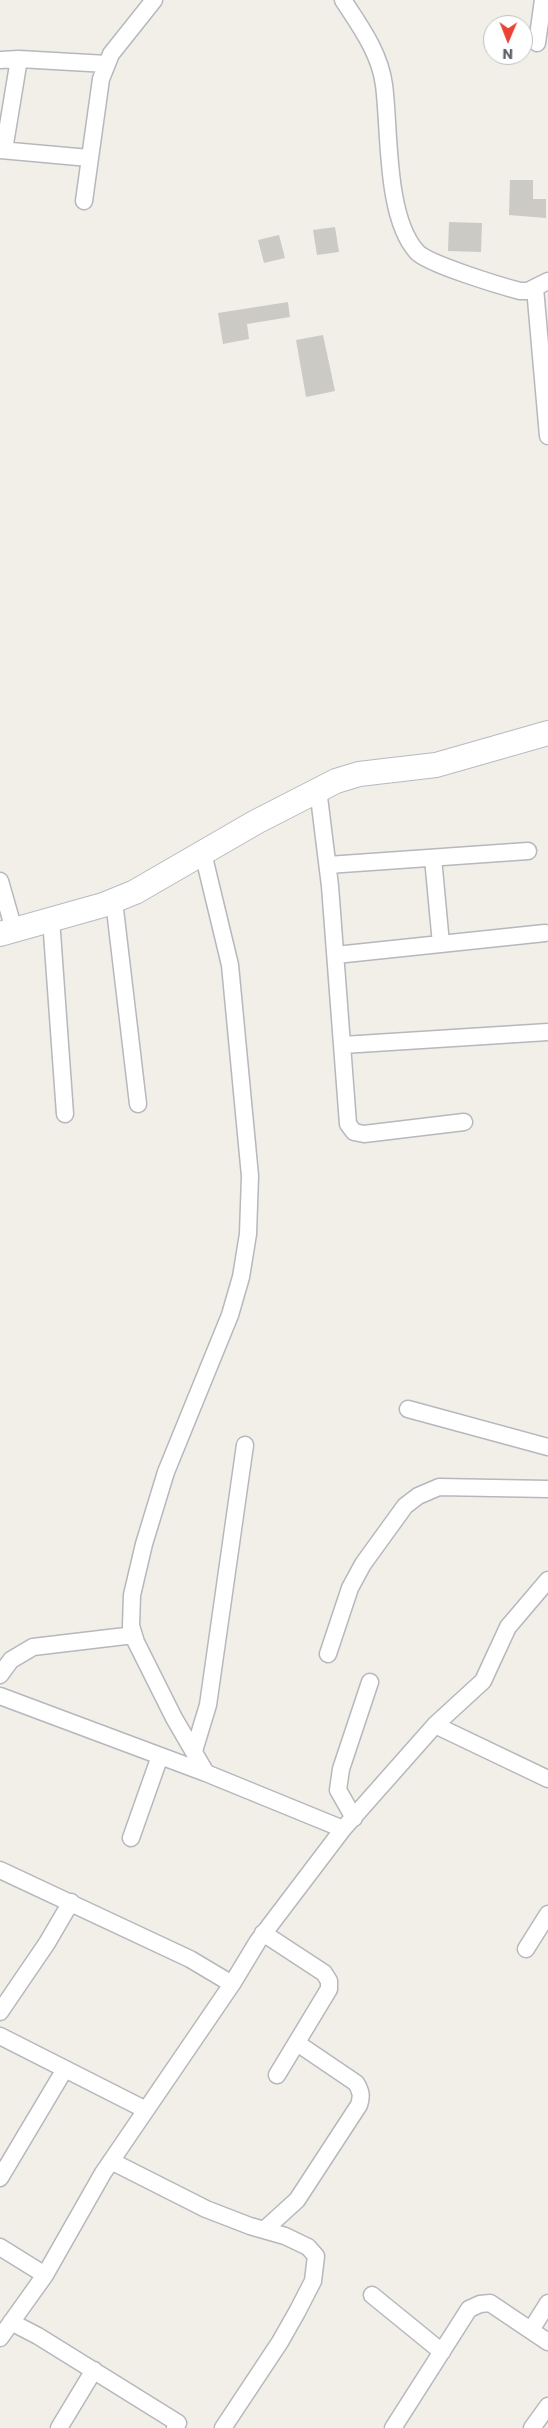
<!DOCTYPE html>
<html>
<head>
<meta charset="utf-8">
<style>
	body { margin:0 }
	#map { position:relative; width:548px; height:2428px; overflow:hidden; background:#f1efe8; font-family:Poppins,sans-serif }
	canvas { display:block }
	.north { position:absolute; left:483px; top:15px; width:50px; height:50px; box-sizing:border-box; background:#fff; border:1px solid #bfc1c3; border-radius:50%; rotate:181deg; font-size:14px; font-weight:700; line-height:20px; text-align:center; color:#5f6368 }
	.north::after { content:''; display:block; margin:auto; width:18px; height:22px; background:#ea4335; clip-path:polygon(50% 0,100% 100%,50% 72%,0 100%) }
</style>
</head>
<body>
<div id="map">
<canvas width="548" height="2428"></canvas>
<div class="north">N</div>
</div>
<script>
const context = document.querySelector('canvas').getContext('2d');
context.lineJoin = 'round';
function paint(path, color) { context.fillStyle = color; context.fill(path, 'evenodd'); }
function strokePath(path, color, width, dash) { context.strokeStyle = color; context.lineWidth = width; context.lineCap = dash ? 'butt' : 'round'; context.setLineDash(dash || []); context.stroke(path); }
paint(new Path2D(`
	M510,180H533V199H546V218L509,215Z
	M449,222L482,223L481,252L448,251Z
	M335,227L339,252L317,255L313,230Z
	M279,235L285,258L264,263L258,240Z
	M288,302L290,317L247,324L249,339L223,344L218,313Z
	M323,335L335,391L306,397L296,340Z`), '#cccac5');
const street = new Path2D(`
	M343,0C360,26 380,53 384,85C390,130 385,217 417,252C428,264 501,286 520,291H528L548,281
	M537,43L543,0
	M0,60L19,59L107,64
	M0,150L89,158
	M4,150L19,59
	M84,201L101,79L111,54L154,0
	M535,288L548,436
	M318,789L330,886L348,1124L354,1132L364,1134L464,1122
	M203,853L230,965L250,1176L248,1234L241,1277L230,1315L166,1472L144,1544L132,1595L131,1626L136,1642L174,1718L206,1773
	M433,858L441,944
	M328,865L528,851
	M0,881L14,930
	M114,901L138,1104
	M51,919L65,1114
	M336,955L545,933
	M343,1045L548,1032
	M408,1409L548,1447
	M328,1654L350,1588L363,1564L405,1506L418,1496L439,1487L548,1489
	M0,1675L11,1660L33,1647L134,1635
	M0,1696L206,1773L343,1829
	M435,1725L548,1779
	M194,1751L208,1705L245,1445
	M354,1818L338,1790L341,1769L370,1682
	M131,1838L160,1756
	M0,1870L190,1959L232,1984
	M263,1933L324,1973L329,1981V1989L277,2075
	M526,1949L548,1914
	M0,2012L47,1943L71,1902
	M0,2036L146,2110
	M111,2161L206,2209L250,2226L285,2236L308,2247L316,2256L313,2281L297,2312L280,2342L223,2428
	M0,2178L65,2069
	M264,2230L297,2200L359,2105C362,2096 361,2091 356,2083L297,2043
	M0,2247L45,2275
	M372,2295L442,2352
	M11,2322L38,2336L178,2423L175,2428
	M531,2330L548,2303
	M0,2338L45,2275L103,2173L232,1984L258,1941L343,1829L435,1725L483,1681L508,1627L548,1580
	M59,2428L94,2370
	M393,2428L469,2309L480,2304L490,2303L548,2342
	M532,2428L548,2406`);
const secondary = new Path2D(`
	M0,934L103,905L135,892L256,822L336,781L359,774L436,765L548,733`);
strokePath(street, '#b5b8bc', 19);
strokePath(secondary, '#b6babf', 26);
strokePath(street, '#fff', 16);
strokePath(secondary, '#fff', 24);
</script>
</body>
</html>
